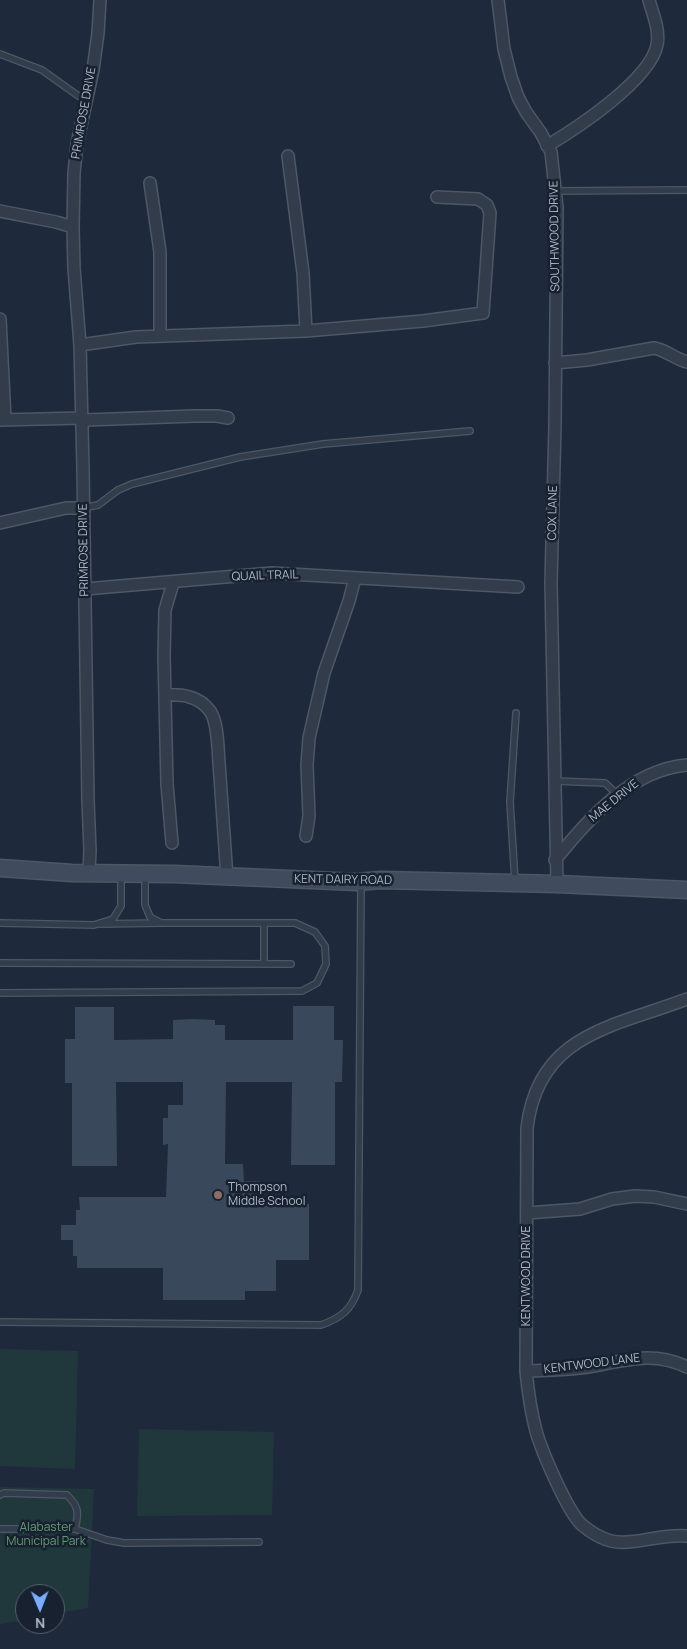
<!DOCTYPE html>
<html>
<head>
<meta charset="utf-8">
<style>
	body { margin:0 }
	#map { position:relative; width:687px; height:1649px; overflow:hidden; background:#1e2a3b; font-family:Manrope,sans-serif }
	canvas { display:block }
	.north { position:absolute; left:15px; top:1584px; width:50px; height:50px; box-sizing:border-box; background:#18212f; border:1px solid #545d6c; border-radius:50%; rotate:179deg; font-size:14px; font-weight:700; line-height:20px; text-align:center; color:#adb7c7 }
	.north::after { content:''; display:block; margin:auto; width:18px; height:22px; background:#7aadff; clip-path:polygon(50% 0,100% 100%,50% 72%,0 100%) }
</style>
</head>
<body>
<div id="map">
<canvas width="687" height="1649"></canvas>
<div class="north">N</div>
</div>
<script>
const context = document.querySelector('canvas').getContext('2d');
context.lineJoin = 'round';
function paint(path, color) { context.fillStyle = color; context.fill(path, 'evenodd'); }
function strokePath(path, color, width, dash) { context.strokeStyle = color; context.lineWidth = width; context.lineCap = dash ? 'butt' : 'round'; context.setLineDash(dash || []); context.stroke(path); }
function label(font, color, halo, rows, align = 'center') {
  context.font = font + ' Manrope,sans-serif'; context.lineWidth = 5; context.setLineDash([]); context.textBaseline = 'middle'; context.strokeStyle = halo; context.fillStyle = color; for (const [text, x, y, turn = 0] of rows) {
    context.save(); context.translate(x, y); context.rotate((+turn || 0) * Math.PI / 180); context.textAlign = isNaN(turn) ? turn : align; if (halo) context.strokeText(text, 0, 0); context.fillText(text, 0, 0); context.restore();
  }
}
paint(new Path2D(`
	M0,1349L78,1351L75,1469L0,1466Z
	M139,1429L274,1432L272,1515L137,1516Z
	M0,1487L94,1489L88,1608L55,1614V1594H25V1620L0,1624Z`), '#20383c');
paint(new Path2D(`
	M293,1006H334V1040H343L342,1082H335V1165H291L292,1082H226L225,1164H243L244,1181H260V1204H309V1260H276V1291H245V1300H163V1268H77V1256H73V1240H61V1225H76V1210H80L79,1197H166L168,1144L163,1145V1118H168V1105H183V1082H116L117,1166H72V1083H65V1039H75V1007H114V1040L173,1039V1020L193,1019L215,1020V1025H225V1040H293Z`), '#3a485b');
const lane = new Path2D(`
	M0,54L42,70L77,95L86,100
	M555,191L687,190
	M83,508L98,505L118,490L132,484L240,457L323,444L470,431
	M555,781L605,783L618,795
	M515,881L510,802L516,713
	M0,923L94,925L113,919L121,906V875
	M264,923V964
	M101,924L161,923
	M0,963L291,964
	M0,993L302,991L317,983L326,964L325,946L315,932L295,923H161L150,917L145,905V876
	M0,1322L321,1325C341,1318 351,1310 358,1290L361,884
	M0,1495L4,1493L67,1495C79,1507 79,1512 75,1529
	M0,1529H75L107,1540L124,1543L259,1542`);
const street = new Path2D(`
	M498,0L504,49L511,77L518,97L526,112L541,133L551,152L557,207L555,425L551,583L557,884
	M547,146C577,128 650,80 657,45C660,30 653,15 649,0
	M288,156L303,273L306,331
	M150,183L160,252V336
	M0,211L56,222L73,227
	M0,319L5,419
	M80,345L136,337L306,331L423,321L483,313L490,213L487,205L478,199L437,197
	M555,363L587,360L654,348C666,350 675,359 687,362
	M0,420L82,418L86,420L194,416H217L228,418
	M0,523L66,508H83
	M85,589L272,573L518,587
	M165,695C182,694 199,696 210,711C218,722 218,749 219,763C222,801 224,839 227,878
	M306,836L309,816L307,765L309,738L324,673L349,601L355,578
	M172,843L167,784L164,656L165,610L173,583
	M555,860C589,819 630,770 687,765
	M89,873L90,851L88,800L83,468L80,345L74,268L73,227L74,173L77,144L93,70L98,33L100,0
	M687,999C613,1027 538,1034 527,1128L526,1371C528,1391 531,1412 536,1431C542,1452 567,1510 581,1524C589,1531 600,1538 611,1541C635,1546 662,1533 687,1536
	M527,1213L580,1209L612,1199L635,1196L654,1197L687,1204
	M526,1371C547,1370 568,1370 588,1367C624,1361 652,1350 687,1367`);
const secondary = new Path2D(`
	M0,868L72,873L174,874L357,882L381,880L557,884L687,890`);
strokePath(lane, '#4d5765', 8);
strokePath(street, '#4d5765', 14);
strokePath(secondary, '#4d5765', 19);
strokePath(lane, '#323c4b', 5.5);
strokePath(street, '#323c4b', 11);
strokePath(secondary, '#404b5e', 16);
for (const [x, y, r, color] of [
	[218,1195,5,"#8d6e63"]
]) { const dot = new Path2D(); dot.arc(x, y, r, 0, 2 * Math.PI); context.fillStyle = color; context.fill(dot); strokePath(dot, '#18212f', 2); }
label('12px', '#adb7c7', '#18212f', [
	["PRIMROSE DRIVE",84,113,-80],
	["SOUTHWOOD DRIVE",555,236,-91],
	["COX LANE",553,513,-89],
	["PRIMROSE DRIVE",84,550,-91],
	["QUAIL TRAIL",265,576,-2],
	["MAE DRIVE",614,801,-39],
	["KENT DAIRY ROAD",343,880,1],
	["KENTWOOD DRIVE",527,1276,-90],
	["KENTWOOD LANE",592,1364,-7]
]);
label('12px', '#adb7c7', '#18212f', [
	["Thompson",228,1188],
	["Middle School",228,1202]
], 'left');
label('12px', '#629a6f', '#18212f', [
	["Alabaster",46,1528],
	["Municipal Park",46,1542]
]);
</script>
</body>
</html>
